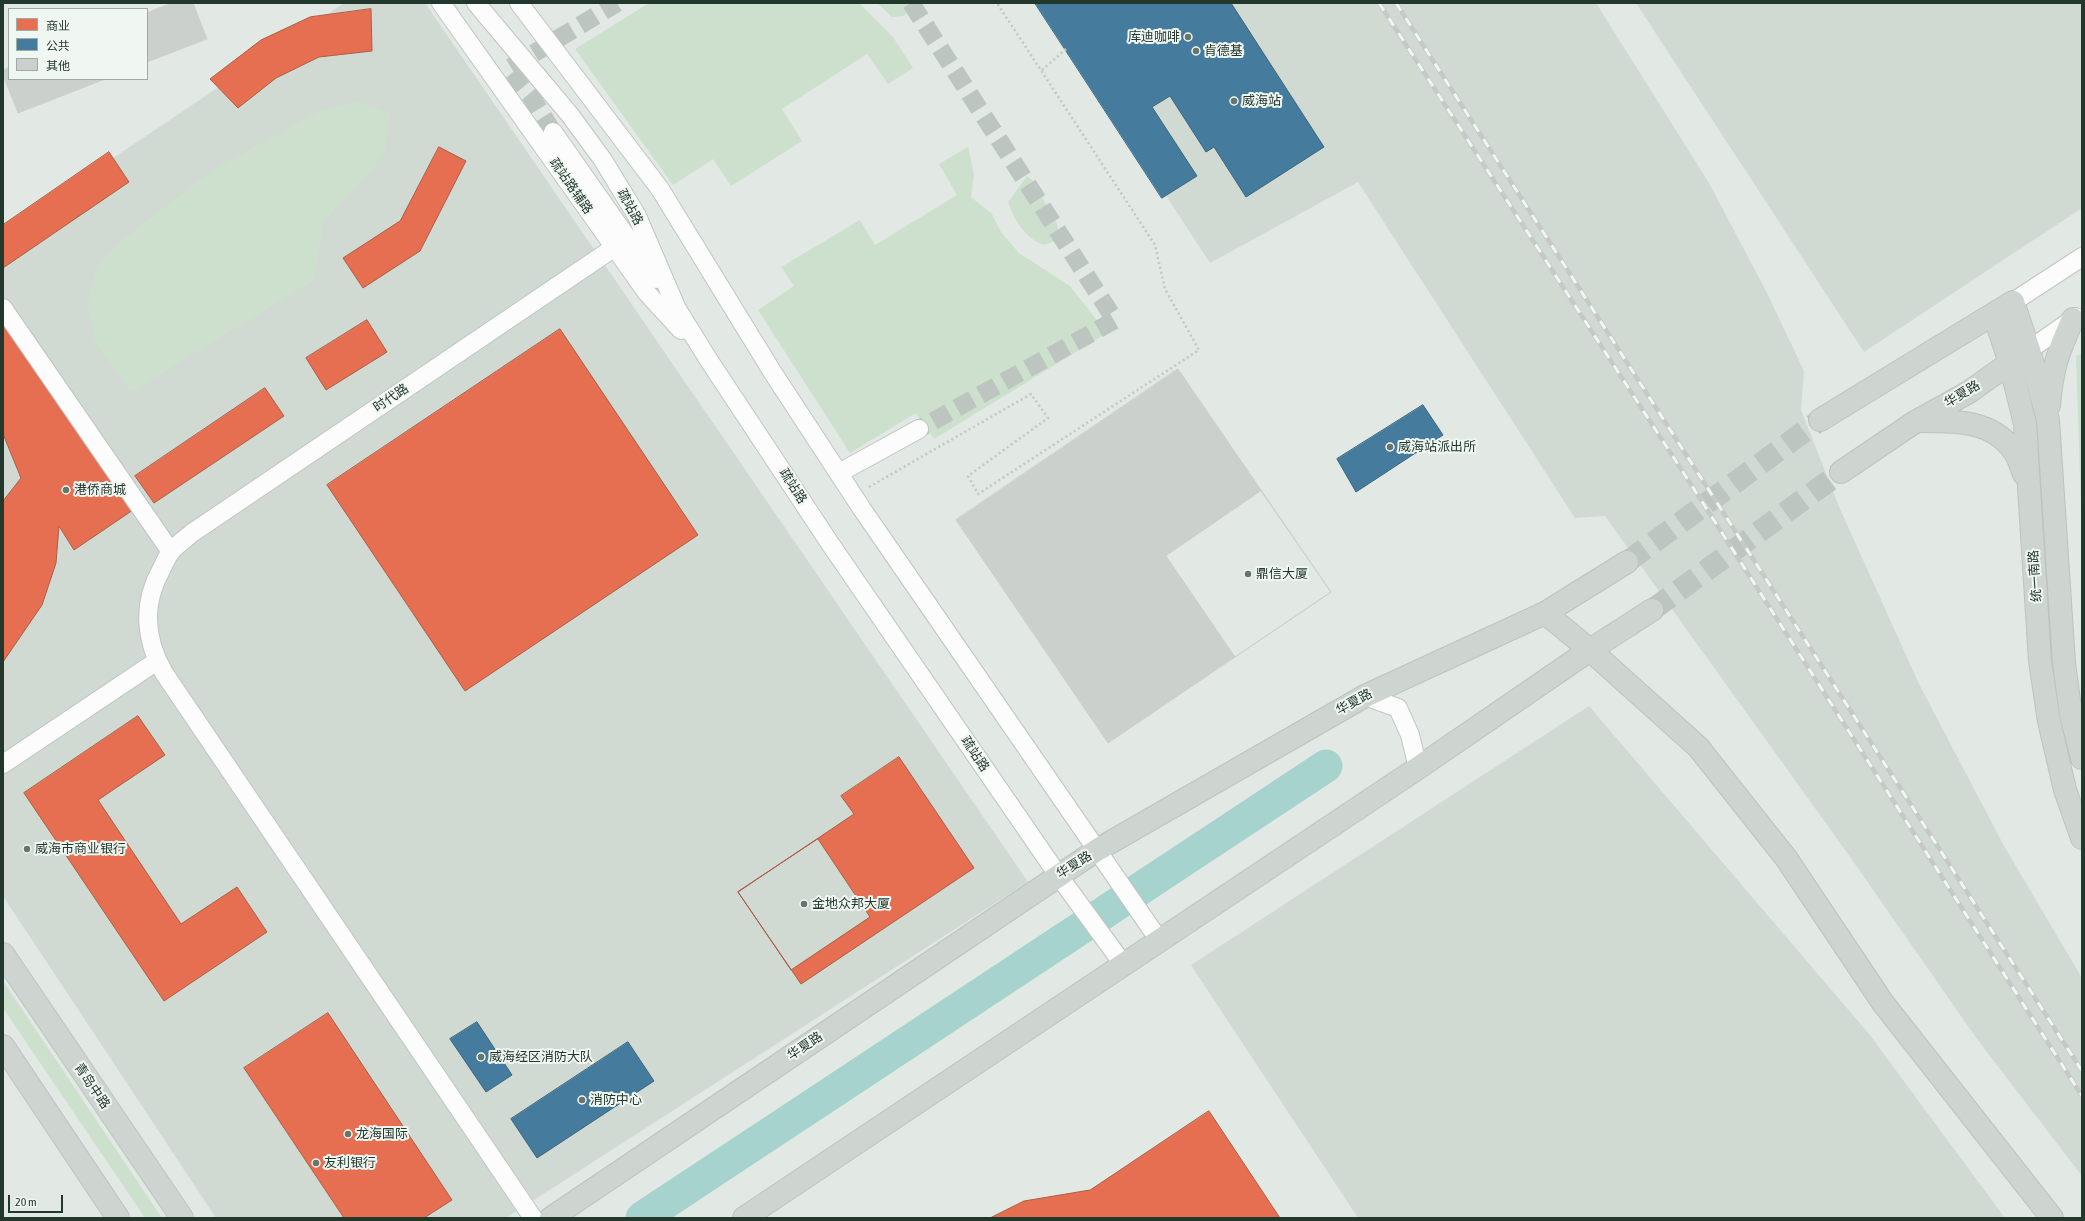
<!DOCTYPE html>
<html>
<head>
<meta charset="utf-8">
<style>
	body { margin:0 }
	#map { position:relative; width:2085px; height:1221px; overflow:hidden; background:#e2e8e4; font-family:"Asap Condensed","Noto Sans SC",sans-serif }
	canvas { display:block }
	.frame { position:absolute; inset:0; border:4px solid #23382d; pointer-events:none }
	.legend { position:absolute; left:8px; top:8px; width:140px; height:72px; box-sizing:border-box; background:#f0f7f2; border:1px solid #9eaba3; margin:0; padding:5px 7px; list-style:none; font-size:12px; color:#23382d }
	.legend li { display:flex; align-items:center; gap:8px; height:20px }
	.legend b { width:20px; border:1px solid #9eaba3 }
	.scale { position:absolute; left:8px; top:1195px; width:55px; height:18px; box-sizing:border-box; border:2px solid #23382d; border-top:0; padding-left:5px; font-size:12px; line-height:14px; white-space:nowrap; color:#23382d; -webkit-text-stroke:3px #f0f7f2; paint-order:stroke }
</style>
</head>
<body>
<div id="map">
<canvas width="2085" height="1221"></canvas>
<div class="frame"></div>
<ul class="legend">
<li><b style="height:11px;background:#e76f51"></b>商业</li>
<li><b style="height:11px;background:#457b9d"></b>公共</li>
<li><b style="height:11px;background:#cbd0cd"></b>其他</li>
</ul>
<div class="scale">20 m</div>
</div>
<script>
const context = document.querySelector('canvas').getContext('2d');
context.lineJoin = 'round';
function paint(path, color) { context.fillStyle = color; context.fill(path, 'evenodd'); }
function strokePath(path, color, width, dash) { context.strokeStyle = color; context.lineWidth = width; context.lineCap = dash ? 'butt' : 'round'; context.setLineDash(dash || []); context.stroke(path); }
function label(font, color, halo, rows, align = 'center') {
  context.font = font + ' "Asap Condensed","Noto Sans SC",sans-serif'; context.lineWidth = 4; context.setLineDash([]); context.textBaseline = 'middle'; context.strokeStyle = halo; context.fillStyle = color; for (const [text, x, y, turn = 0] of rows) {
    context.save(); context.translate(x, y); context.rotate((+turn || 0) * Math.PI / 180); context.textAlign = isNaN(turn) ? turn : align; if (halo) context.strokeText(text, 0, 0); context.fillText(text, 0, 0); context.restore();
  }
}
paint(new Path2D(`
	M344,3H425L1028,882L506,1218H216L3,896V232Z
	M1041,3H1596L1709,183L1767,293L1804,371L1801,410L1840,509L1919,684L2004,846L2082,978V1176L1977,1039L1848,854L1605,516L1575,518L1358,182L1210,263Z
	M1636,3H2082V208L1864,352Z
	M1589,706L1869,1034L2005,1218H1358L1191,965Z`), '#d1d9d3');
paint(new Path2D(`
	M649,3H859L893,37L913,68L888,84L867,54L782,109L802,141L731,186L713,159L673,185L575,49Z
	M877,3H913L911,11L903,16L892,17Z
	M358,101L390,114L385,149L375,166L323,222L314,280L131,392L96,343L87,306L97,267L121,241L213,170L318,112Z
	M968,147L974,174L971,197L992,214L1001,232L1019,253L1070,286L1107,333L934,439L916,413L850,453L758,310L794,286L781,267L860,220L875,245L957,195L939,164Z
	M1027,176L1036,183L1040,195L1053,214L1058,227L1057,240L1044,245C1024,238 1015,221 1008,202Z
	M2082,353V539L2076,356Z
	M3,981L162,1218H145L3,1008Z`), '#cde0cd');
const shops = new Path2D(`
	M371,9L372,51L319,57L276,78L238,108L210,79L261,40L310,17Z
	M439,147L466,161L420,251L363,288L343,258L400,221Z
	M109,152L129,182L3,268V225Z
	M3,312L133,510L74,550L59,526L56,563L42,605L3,662V501L21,478L3,434Z
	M367,320L387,352L326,390L306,358Z
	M560,329L698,535L465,691L327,485Z
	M265,388L284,416L154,503L135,476Z
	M138,716L165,755L98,800L181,924L237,887L267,932L164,1001L24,793Z
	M899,757L974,868L801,984L738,892L854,814L841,796Z
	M818,839L870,917L791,970L738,892Z
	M328,1013L452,1200L424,1218H344L244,1068Z
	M1209,1111L1280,1218H990L1024,1201L1090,1190Z`);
paint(shops, '#e76f51');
strokePath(shops, '#ac5e46', 1);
const public = new Path2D(`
	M1035,3H1231L1324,147L1246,197L1214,147L1206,152L1170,96L1152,107L1197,176L1162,198Z
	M1423,405L1443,435L1356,492L1337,459Z
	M477,1022L512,1075L486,1092L450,1039Z
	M628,1042L654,1081L537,1158L511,1119Z`);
paint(public, '#457b9d');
strokePath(public, '#3b677b', 1);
strokePath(new Path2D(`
	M642,1218L1326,766`), '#a6d3cd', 33);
const building = new Path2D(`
	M172,3H193L207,39L147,62V13Z
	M9,68V79H105L18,113L3,75V70Z
	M1178,369L1331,592L1108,743L956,520Z
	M1261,491L1331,592L1235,657L1166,556Z`);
paint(building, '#cbd0cd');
strokePath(building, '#cbd0cd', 1);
strokePath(new Path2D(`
	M911,3L1115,320L919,429
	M553,132L530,95L508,69L617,3`), '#bcc5bf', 18, [18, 9]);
strokePath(new Path2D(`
	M1627,562L1820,420
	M1652,610L1841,472`), '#bcc5bf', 22, [22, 11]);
const minor = new Path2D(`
	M441,3L647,293L681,330
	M476,3L570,115L603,160L637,216L677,309L710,362L831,545L1058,875L1123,964
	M519,3L660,189L773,373L862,509L1159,940
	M553,132L656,279
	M2013,302L2082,257
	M3,308L171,552
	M2029,350L2076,317
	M839,473L919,429
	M1365,696L1398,708L1410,735L1418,768
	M3,764L157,661
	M533,1218L164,673C145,640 142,604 161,570C164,564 167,557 171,551C177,545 185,539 192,533L615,247`);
const major = new Path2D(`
	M1994,314L2010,363L2025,424L2040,661L2049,721L2065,790L2082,838
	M2049,405C2052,369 2058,352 2073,319
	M1820,420L2013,302L2029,350L2048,420L2064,663L2071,715L2082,758
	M1917,421C1953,421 1991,419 2014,451C2019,458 2021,467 2024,474
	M1841,472L1915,422L1969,392L2021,355
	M1545,613L1590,650L1698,747L1786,858L1883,1003L2052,1218
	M3,954L182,1218
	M3,1046L118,1218
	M551,1218L1097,850L1365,696L1545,613L1627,562
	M744,1218L1418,768L1590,650L1652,610`);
strokePath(minor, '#bfc5c1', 20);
strokePath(major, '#bcc4c0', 24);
strokePath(new Path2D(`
	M1042,70L1066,49
	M869,487L1031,394L1048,418L968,476L978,494L1199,350L1165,289L1155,245L997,3`), '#c0c8c3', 2.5, [2, 3]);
strokePath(minor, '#fbfcfb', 18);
strokePath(major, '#ced4d0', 22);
const rail = new Path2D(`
	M1379,3L1692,486L2082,1096
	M1396,3L2082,1071`);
strokePath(rail, '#c6c9c8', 4.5);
strokePath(rail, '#f0f7f2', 3, [9]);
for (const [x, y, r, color] of [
	[1188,37,4,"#66766d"],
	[1196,51,4,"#66766d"],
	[1234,101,4,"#66766d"],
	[1390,447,4,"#66766d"],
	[66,490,4,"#66766d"],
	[1248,574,4,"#66766d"],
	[27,849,4,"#66766d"],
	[804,904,4,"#66766d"],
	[481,1057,4,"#66766d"],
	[582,1100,4,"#66766d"],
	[348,1134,4,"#66766d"],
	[316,1163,4,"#66766d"]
]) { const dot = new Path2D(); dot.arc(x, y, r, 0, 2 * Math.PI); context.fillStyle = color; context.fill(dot); strokePath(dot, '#f0f7f2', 1.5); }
label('13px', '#23382d', '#f0f7f2', [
	["库迪咖啡",1180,37,"right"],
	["肯德基",1204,51],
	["威海站",1242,101],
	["威海站派出所",1398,447],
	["港侨商城",74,490],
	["鼎信大厦",1256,574],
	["威海市商业银行",35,849],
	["金地众邦大厦",812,904],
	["威海经区消防大队",489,1057],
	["消防中心",590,1100],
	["龙海国际",356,1134],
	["友利银行",324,1163]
], 'left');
label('13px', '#23382d', '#f0f7f2', [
	["疏站路辅路",571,186,55],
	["疏站路",630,207,61],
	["华夏路",1962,394,-31],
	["时代路",391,398,-34],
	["疏站路",793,486,57],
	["统一南路",2035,576,-94],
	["华夏路",1354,702,-29],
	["疏站路",975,754,56],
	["华夏路",1074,865,-32],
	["华夏路",805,1046,-34],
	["青岛中路",92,1086,56]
]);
</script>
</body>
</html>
